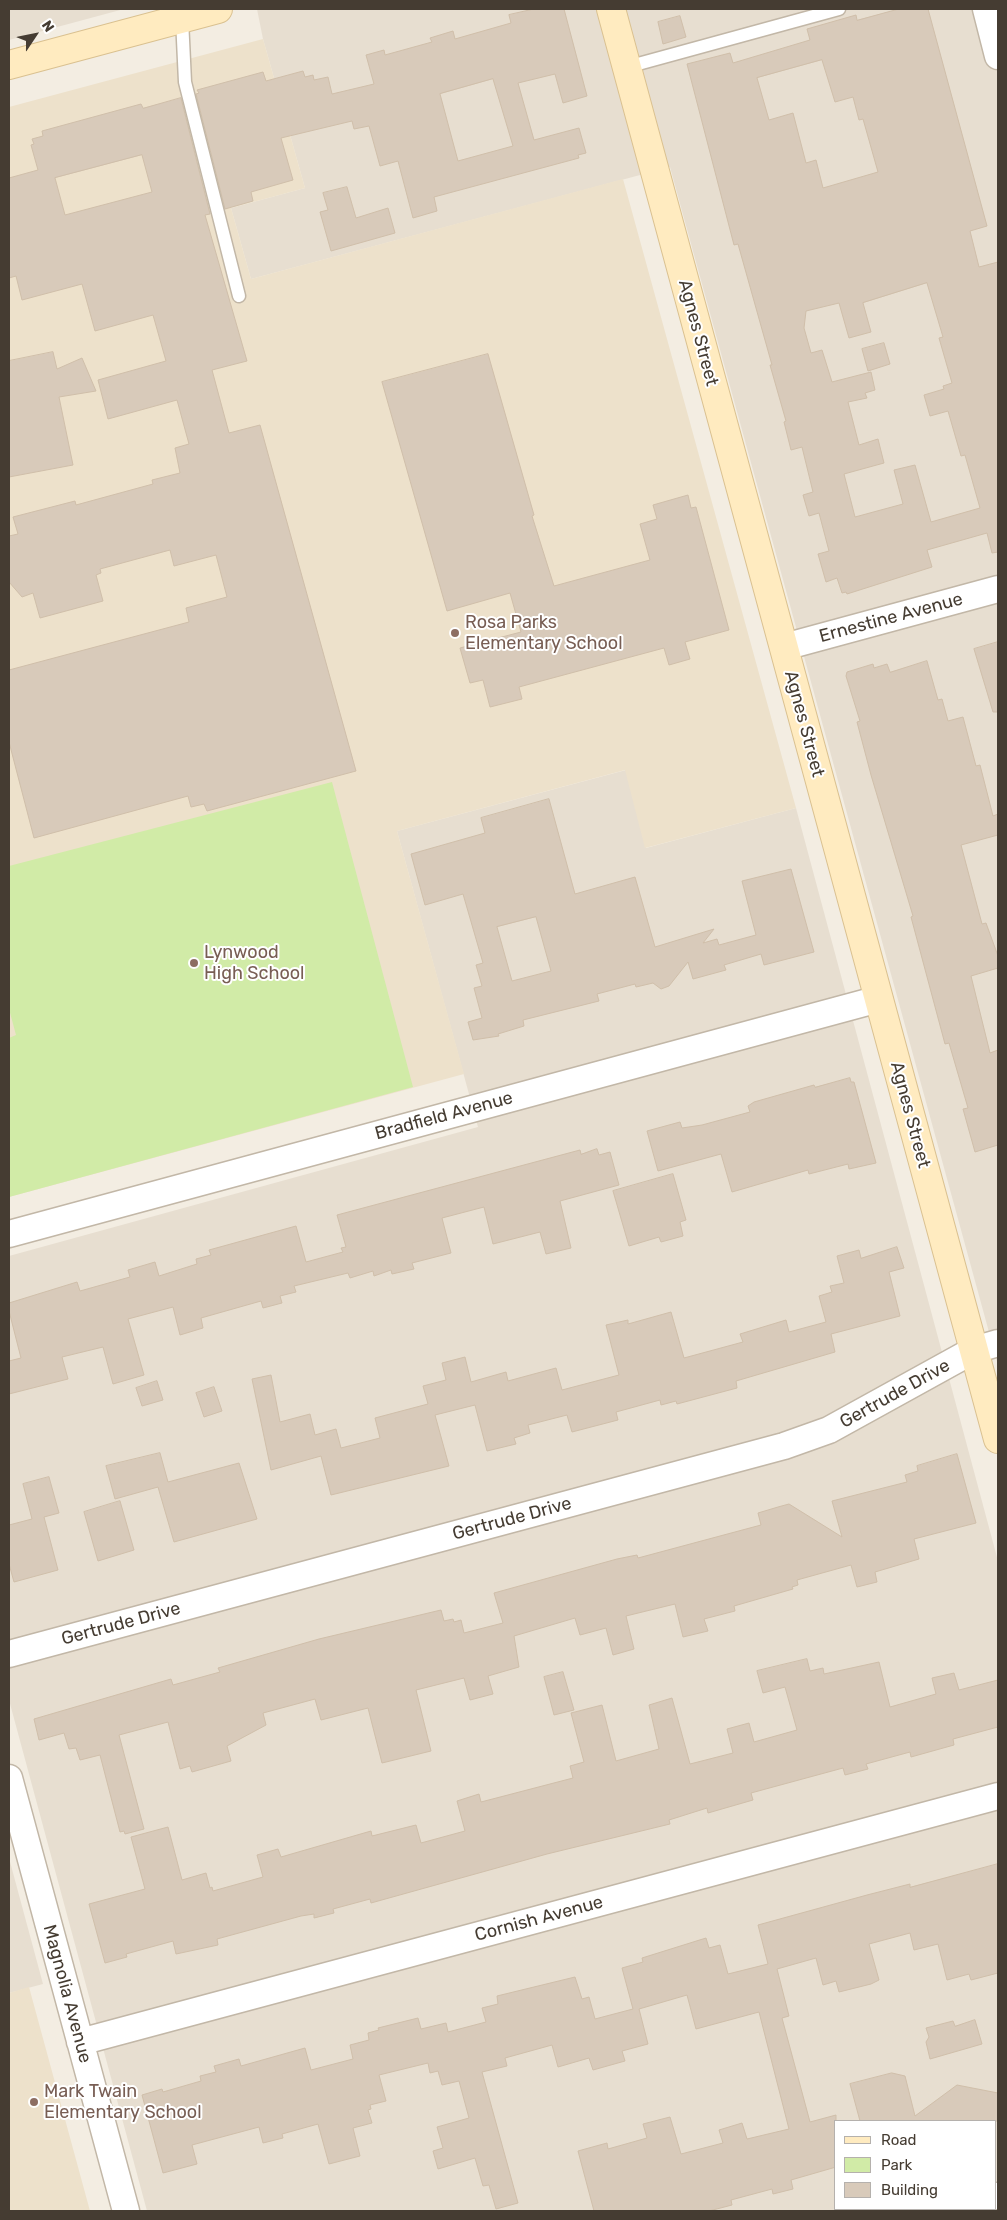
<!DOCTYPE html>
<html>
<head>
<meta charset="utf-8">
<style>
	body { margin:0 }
	#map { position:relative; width:1007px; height:2220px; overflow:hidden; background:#f3ede2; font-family:Rubik,sans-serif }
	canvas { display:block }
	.frame { position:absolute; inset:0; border:10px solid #453c32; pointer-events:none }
	.legend { position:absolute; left:834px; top:2120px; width:162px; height:90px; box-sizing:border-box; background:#fff; border:1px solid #b5b1ad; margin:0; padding:6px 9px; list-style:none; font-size:15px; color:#453c32 }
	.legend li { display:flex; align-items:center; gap:10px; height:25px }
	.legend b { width:25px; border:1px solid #b5b1ad }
	.north { position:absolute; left:10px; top:10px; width:50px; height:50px; -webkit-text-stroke:4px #fff; paint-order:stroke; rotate:56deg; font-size:14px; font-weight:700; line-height:20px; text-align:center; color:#453c32 }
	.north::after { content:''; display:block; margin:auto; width:18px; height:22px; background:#453c32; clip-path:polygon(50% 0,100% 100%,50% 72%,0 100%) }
</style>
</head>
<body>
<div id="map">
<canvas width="1007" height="2220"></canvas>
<div class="frame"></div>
<ul class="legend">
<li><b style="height:6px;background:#ffebc0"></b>Road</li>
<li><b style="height:14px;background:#d1eba7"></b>Park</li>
<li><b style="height:14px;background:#d8caba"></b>Building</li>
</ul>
<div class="north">N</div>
</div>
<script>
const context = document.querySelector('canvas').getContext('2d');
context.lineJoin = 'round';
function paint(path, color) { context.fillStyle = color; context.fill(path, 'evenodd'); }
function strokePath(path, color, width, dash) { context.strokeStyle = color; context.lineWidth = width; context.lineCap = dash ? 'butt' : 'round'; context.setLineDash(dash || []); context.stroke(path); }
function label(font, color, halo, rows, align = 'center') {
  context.font = font + ' Rubik,sans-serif'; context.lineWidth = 4; context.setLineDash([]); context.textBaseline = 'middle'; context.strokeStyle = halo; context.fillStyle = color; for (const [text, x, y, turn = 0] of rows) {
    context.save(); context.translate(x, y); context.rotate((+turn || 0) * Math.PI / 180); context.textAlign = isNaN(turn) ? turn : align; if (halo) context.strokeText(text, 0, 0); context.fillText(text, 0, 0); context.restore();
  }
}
paint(new Path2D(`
	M9,9H124L9,40Z
	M257,9H998V1365L670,167L251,279L231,208L305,188L263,39Z
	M626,770L646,848L796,808L998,1561V2211H147L9,1700V1256L478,1127L397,831ZM836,2121H996V2209H836Z
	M9,1858L43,1984L9,1993Z`), '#e7ded0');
paint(new Path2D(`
	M263,39L305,188L231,208L251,279L623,179L796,808L645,848L625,770L397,831L464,1074L9,1197V107Z
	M29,1987L90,2211H9V1993Z`), '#ede1cb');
paint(new Path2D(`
	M332,782L413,1087L9,1197V1038L16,1035L9,1009V866Z`), '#d1eba7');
const building = new Path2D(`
	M534,9H564L587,96L563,103L555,74L518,83L534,140L579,128L586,153L578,155L579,158L434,197L437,211L413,218L398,161L380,166L369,126L354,129L352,121L281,138L293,180L251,192L253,201L225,209L196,94L199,93L197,90L263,72L266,81L303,71L305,77L313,75L314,80L328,77L332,94L374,84L366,55L384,50L385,55L432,42L430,38L453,31L455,39L511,23L509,15ZM493,79L513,146L458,161L440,94Z
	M899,9H928L987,226L970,231L979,267L998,262V552L992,553L987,533L927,550L932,567L847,594L846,592L842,593L837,578L826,582L818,554L829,551L819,513L809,516L803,495L813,492L802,447L791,450L784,422L786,421L770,365H772L738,244L734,245L687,64L730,53L733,63L810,40L807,29L856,15L857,20ZM822,60L835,102L853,97L859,120L863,119L878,172L823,188L816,160L806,163L793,113L769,120L757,78ZM927,283L943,337L939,338L952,383L943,386L944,389L924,395L930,416L948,411L961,456L965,455L980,508L931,522L915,465L894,470L903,504L855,517L844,474L884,463L878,439L859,445L848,402L867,398L865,393L875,390L871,372L832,382L822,350L811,353L804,328L806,311L839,303L849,338L871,332L863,303Z
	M680,16L686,37L663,44L658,22Z
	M181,98L210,214L205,215L247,361L212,370L229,433L260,425L356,771L207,811L204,804L191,807L188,796L34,838L9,742V670L189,622L186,608L227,597L216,555L174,566L170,550L100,569L101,573L96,575L103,601L40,618L33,593L22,597L9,582V536L18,534L13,517L75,501L76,505L153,484L152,480L180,473L175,448L189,444L177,400L108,419L98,380L166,361L153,315L95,331L82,284L22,300L16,276L9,278V178L38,170L31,145L34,144L32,139L43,136L42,131L141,104L143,108ZM142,155L152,192L65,215L55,178Z
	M347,187L356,218L388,208L395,233L331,251L320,212L328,210L323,193Z
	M884,343L890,364L868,371L862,349Z
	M53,352L57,369L82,358L96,391L59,397L73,465L9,477V361Z
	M488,354L534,515L532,516L554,586L650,560L640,524L657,519L653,505L688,495L691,508L696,507L729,630L685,642L690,659L669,665L664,648L519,687L522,699L490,707L483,680L470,683L460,648L521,632L510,593L447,611L382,382Z
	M998,642V712H993L974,649Z
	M927,661L938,700L942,699L948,721L963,717L976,766L980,765L993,816L998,814V835L961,845L982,924L986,923L998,956V968L971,976L990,1053L998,1050V1145L975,1152L963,1109L968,1108L949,1043L945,1044L911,917L913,916L871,775L857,722L860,721L846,676L847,672L873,664L874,668L887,664L890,672Z
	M549,799L575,894L635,877L655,947L714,929L703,943L717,939L719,945L756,935L742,881L791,869L814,952L764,965L761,954L724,965L726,970L693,979L688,962L669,986L661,989L653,983L636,987L635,984L597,994L599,1001L523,1020L524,1026L498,1034L499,1036L473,1040L468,1022L482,1018L474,988L482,986L476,965L483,963L463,894L425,905L411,854L485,833L481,818ZM536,917L551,971L512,981L497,927Z
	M850,1078L851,1082H854L876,1163L849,1169L848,1164L809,1174L808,1170L732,1192L721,1154L658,1171L647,1131L680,1122L682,1128L702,1125L750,1112L748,1106L754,1102L814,1085L815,1087Z
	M597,1149L599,1155L610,1152L619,1185L560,1201L571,1248L546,1254L540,1232L493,1244L484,1207L442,1218L451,1253L412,1263L414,1269L392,1274L391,1270L374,1276L373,1271L350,1278L348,1273L294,1286L296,1292L280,1296L282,1303L263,1308L261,1301L201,1318L203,1328L180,1335L173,1307L128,1319L144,1375L113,1384L103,1347L62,1357L68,1379L9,1394V1361L21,1358L9,1311V1303L77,1282L80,1291L130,1277L128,1270L155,1262L159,1276L197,1264L196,1259L211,1255L209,1250L296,1226L306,1262L343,1252L341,1248L346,1247L337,1215L580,1150L581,1154Z
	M673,1174L686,1220L680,1222L683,1236L661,1242L659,1237L629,1246L613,1191Z
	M897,1247L904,1268L889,1272L900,1316L831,1334L835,1352L736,1381L737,1388L677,1404L676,1401L661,1405L660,1400L616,1412L618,1420L572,1432L567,1415L528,1425L530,1433L514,1438L516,1444L487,1451L475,1405L435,1415L449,1466L331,1495L321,1456L271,1470L252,1379L271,1375L280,1422L310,1414L315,1435L336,1429L341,1448L380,1438L375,1418L428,1404L423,1386L446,1380L442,1363L465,1357L471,1382L506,1372L508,1381L556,1368L562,1390L619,1375L606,1325L628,1320V1324L671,1312L684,1358L743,1342L740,1334L786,1320L789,1332L826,1322L819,1296L832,1292L830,1286L844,1283L837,1256L859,1250L861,1258Z
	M157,1381L163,1400L142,1406L136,1388Z
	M214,1387L222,1411L204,1417L196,1393Z
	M160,1453L168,1482L239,1463L257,1519L174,1542L158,1487L115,1499L106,1466Z
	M957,1454L976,1523L914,1539L919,1559L875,1572L877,1582L857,1587L851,1565L797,1580L798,1585L792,1587L793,1589L734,1606L735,1611L704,1619L708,1631L683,1637L675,1604L626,1616L634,1649L613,1655L606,1628L580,1635L575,1618L514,1636L519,1667L488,1676L493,1694L470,1700L464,1678L416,1690L431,1751L382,1763L368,1708L321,1720L315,1699L263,1713L266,1725L227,1746L231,1761L192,1772L190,1766L180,1769L168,1722L119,1735L144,1829L125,1834L124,1831L120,1832L100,1755L80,1760L76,1748L69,1749L64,1733L39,1740L34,1719L171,1679L173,1685L220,1672L218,1668L319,1639L441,1610L444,1621L453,1619L454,1622L461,1620L464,1633L503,1623L494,1593L617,1559L637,1555L638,1558L761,1525L758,1513L778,1507L789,1504L842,1537L832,1501L907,1482L905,1475L918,1471L917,1466Z
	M49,1477L59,1513L44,1517L58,1570L14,1582L9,1564V1525L32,1519L23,1484Z
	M120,1501L134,1550L98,1561L84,1512Z
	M807,1659L810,1671L823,1668L824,1674L879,1662L890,1707L936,1694L932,1678L954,1673L959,1690L998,1680V1727L953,1739L954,1745L911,1757L910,1752L866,1764L868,1769L845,1775L843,1768L751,1793L753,1800L708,1813L707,1808L669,1820L670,1824L547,1854L371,1903L370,1899L333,1909L334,1913L314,1918V1914L301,1916L217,1939L218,1945L176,1954L173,1941L126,1954L127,1957L105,1963L89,1904L145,1889L131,1837L168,1827L182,1880L206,1873L210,1888L212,1887L213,1891L263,1877L257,1855L278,1849L281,1857L371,1831L372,1836L416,1825L421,1843L465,1831L457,1801L479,1794L481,1802L573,1778L570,1766L584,1762L571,1713L602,1705L616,1761L659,1749L649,1705L672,1698L690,1764L733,1753L727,1729L749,1723L754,1742L797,1730L785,1687L763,1693L757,1671Z
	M563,1672L574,1710L554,1715L544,1677Z
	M998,1864V1973L971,1980L969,1974L947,1980L938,1944L914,1950L910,1933L869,1944L879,1980L871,1984L839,1992L836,1981L823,1985L816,1958L777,1969L789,2016L782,2018L810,2122L836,2115V2167L791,2180L793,2189L773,2194L772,2189L731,2200L732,2205L709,2211H594L578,2151L607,2143L608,2149L647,2138L643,2124L670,2117L681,2154L723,2143L719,2130L742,2123L747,2139L789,2129L759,2012L696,2029L687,1995L639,2009L648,2044L622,2051L625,2061L593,2070L589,2058L558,2067L552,2045L505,2058L507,2066L482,2072L518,2203L496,2209L489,2185L483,2186L475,2158L438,2169L433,2151L443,2148L437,2127L469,2118L459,2081L442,2085L438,2071L430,2073L428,2063L379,2075L386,2101L370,2105L371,2109L368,2110L372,2123L353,2128L360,2156L329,2164L318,2124L282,2134L283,2138L263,2143L259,2127L192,2145L197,2164L163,2173L142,2095L162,2089L163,2092L201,2081L200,2076L216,2072L214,2066L239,2059L241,2066L305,2048L311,2070L353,2059L350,2045L369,2040L368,2033L379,2030L378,2028L418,2018L421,2029L446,2023L448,2032L486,2022L482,2008L498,2004L497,1996L575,1977L582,1999L589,1997L595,2019L633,2009L622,1968L643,1962L642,1958L706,1938L709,1948L720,1945L728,1974L768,1964L758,1925L867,1895L910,1884V1887Z
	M975,2020L982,2044L930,2059L926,2042L929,2037L926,2028L953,2021L955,2026Z
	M892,2073L905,2076L915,2116L957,2085L998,2093V2121H860L850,2084Z`);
paint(building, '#d8caba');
strokePath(building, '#d0bfaa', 1);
const lane = new Path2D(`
	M182,19L185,82L239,296
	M627,67L839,9`);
const street = new Path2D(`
	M986,9L998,56
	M784,647L998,589
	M9,1234L879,999
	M9,1654L784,1446L829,1430L974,1350L998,1343
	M9,1778L126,2211
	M80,2042L998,1796
	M996,2196H998
	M940,2211L950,2209`);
const secondary = new Path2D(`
	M611,9L998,1439
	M9,65L218,9`);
strokePath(lane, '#c2b7a7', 15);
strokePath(street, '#c2b7a7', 29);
strokePath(secondary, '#dac190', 30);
strokePath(lane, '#fff', 12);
strokePath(street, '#fff', 26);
strokePath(secondary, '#ffebc0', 28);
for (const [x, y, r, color] of [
	[455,633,5,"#8d6e63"],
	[194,963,5,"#8d6e63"],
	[34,2102,5,"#8d6e63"]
]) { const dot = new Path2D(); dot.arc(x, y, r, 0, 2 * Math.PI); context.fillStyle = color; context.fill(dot); strokePath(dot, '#fff', 2); }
label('18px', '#453c32', '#fff', [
	["Agnes Street",698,333,75],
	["Ernestine Avenue",891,618,-15],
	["Agnes Street",804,724,75],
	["Agnes Street",910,1115,75],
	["Bradfield Avenue",444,1116,-15],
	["Gertrude Drive",895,1394,-29],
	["Gertrude Drive",512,1519,-15],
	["Gertrude Drive",121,1624,-15],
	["Cornish Avenue",539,1919,-15],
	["Magnolia Avenue",67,1994,75]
]);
label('18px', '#785e54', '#fff', [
	["Rosa Parks",465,623],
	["Elementary School",465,644],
	["Lynwood",204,953],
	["High School",204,974],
	["Mark Twain",44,2092],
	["Elementary School",44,2113]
], 'left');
</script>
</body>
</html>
